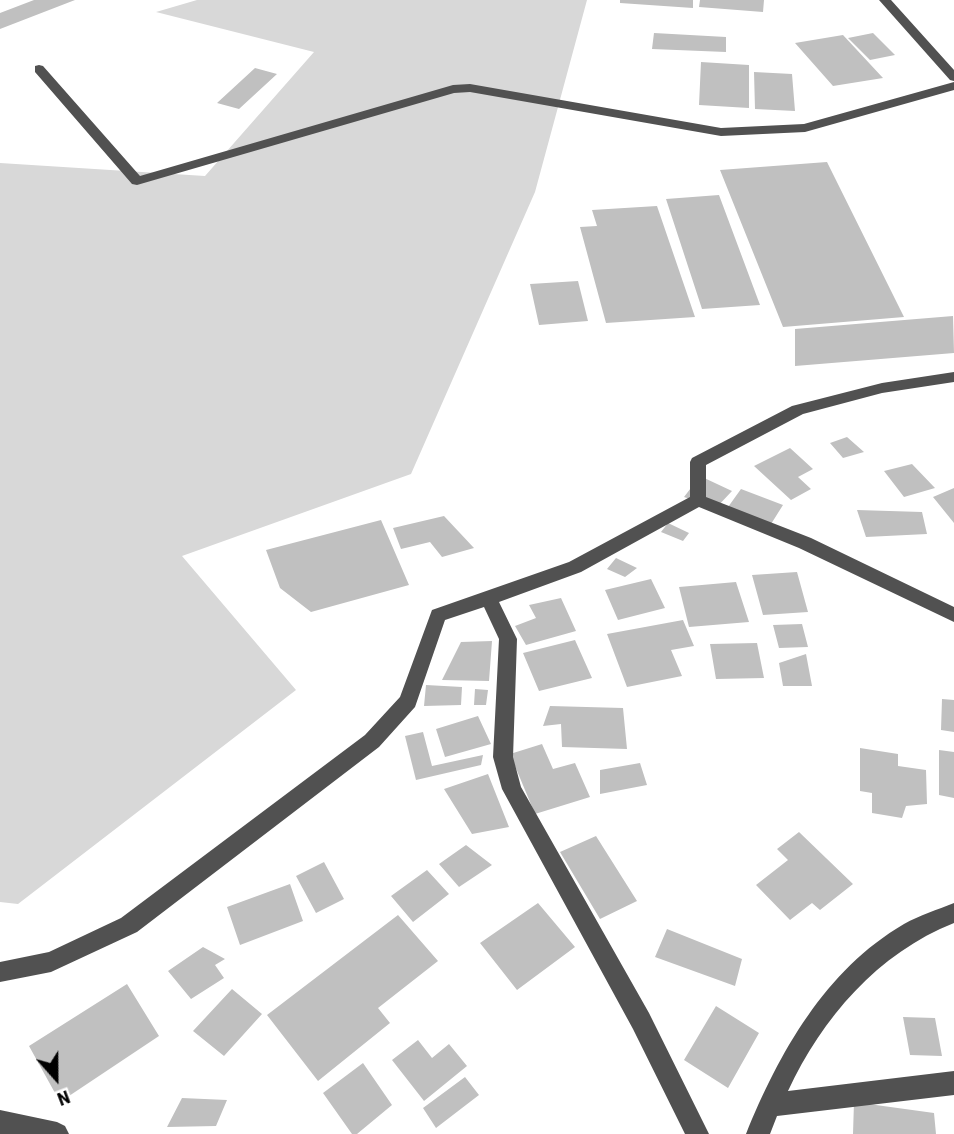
<!DOCTYPE html>
<html>
<head>
<meta charset="utf-8">
<style>
	body { margin:0 }
	#map { position:relative; width:954px; height:1134px; overflow:hidden; background:#fff; font-family:"Roboto Condensed",sans-serif }
	canvas { display:block }
	.north { position:absolute; left:21px; top:1043px; width:70px; height:70px; -webkit-text-stroke:5px #fff; paint-order:stroke; rotate:159deg; font-size:19px; font-weight:700; line-height:28px; text-align:center; color:#000 }
	.north::after { content:''; display:block; margin:auto; width:24px; height:32px; background:#000; clip-path:polygon(50% 0,100% 100%,50% 72%,0 100%) }
</style>
</head>
<body>
<div id="map">
<canvas width="954" height="1134"></canvas>
<div class="north">N</div>
</div>
<script>
const context = document.querySelector('canvas').getContext('2d');
context.lineJoin = 'round';
function paint(path, color) { context.fillStyle = color; context.fill(path, 'evenodd'); }
paint(new Path2D(`
	M197,0H587L535,192L411,474L182,556L296,690L18,904L0,902V163L205,176L314,52L156,12Z`), '#d8d8d8');
paint(new Path2D(`
	M34,0H75L0,29V13Z
	M620,0H693V8L620,3Z
	M700,0H764L763,12L699,7Z
	M654,33L726,37V52L652,49Z
	M873,33L895,55L870,60L848,38Z
	M843,35L883,78L833,86L795,43Z
	M701,62L749,65V108L699,105Z
	M255,68L277,74L239,109L217,103Z
	M754,72L792,74L795,111L755,109Z
	M827,162L904,317L783,327L720,170Z
	M719,195L760,305L702,309L666,199Z
	M657,206L695,317L606,323L580,227L597,226L592,210Z
	M578,281L588,321L539,325L530,284Z
	M953,316L954,353L795,366V329Z
	M847,437L864,452L843,458L830,443Z
	M790,448L813,469L798,477L811,489L791,500L754,466Z
	M912,464L935,488L904,497L884,471Z
	M700,476L732,491L716,508L684,497Z
	M954,488V523L933,497Z
	M741,489L783,505L766,532L723,514Z
	M857,510L922,512L927,534L866,537Z
	M444,516L474,548L442,557L430,542L401,549L393,528Z
	M381,520L409,585L311,612L280,588L266,550Z
	M668,523L689,533L683,541L661,532Z
	M616,558L637,568L625,577L607,569Z
	M797,572L808,612L763,615L752,575Z
	M651,579L665,608L618,620L605,590Z
	M736,582L749,622L689,627L679,587Z
	M561,598L576,631L526,645L515,626L536,618L529,605Z
	M683,620L694,646L671,650L682,676L627,687L607,634Z
	M802,624L808,647L779,648L773,625Z
	M575,640L592,678L539,691L523,653Z
	M492,641L489,681L442,680L461,642Z
	M757,643L764,678L716,679L710,644Z
	M806,654L812,686H783L779,663Z
	M426,685L462,687L461,705L424,706Z
	M475,689L488,690L486,705H474Z
	M942,699L954,700V732L941,730Z
	M550,706L623,708L627,749L562,747L561,724L543,726Z
	M478,716L491,744L445,757L436,729Z
	M423,732L432,766L483,755L481,765L416,780L405,736Z
	M542,744L553,769L575,763L590,797L535,814L510,754Z
	M860,748L898,754V766L926,770L927,804L906,806L902,818L872,813V793L860,791Z
	M939,750L954,752V798L939,795Z
	M640,763L647,785L600,794V770Z
	M488,774L509,827L472,834L444,789Z
	M799,832L853,884L820,910L812,903L790,920L756,885L788,860L777,849Z
	M596,836L637,901L600,919L560,852Z
	M466,845L492,865L459,887L439,864Z
	M324,862L344,899L316,913L296,876Z
	M427,870L449,894L413,922L391,896Z
	M290,884L303,921L240,945L227,907Z
	M538,903L575,947L517,990L480,943Z
	M398,915L438,961L378,1008L390,1023L318,1081L267,1015Z
	M667,929L742,959L735,986L655,957Z
	M203,947L225,959L215,965L224,978L191,999L168,971Z
	M127,984L159,1036L60,1102L29,1046Z
	M232,989L262,1014L224,1056L193,1031Z
	M716,1006L759,1033L728,1088L684,1060Z
	M903,1017L935,1018L942,1056L910,1055Z
	M418,1040L432,1058L449,1044L467,1066L424,1101L392,1060Z
	M363,1063L392,1105L357,1134H352L323,1093Z
	M465,1077L479,1095L436,1128L423,1108Z
	M182,1098L227,1100L216,1126L167,1127Z
	M854,1102L934,1113L936,1134H853Z`), '#c0c0c0');
paint(new Path2D(`
	M879,0H891L954,70V81L950,80Z
	M39,65L43,66L140,176L453,85L470,84L721,128L804,124L954,82V90L805,132L721,136L470,92L454,93L137,185L132,184L35,72V66Z
	M954,372V382L882,393L803,414L706,465V497L811,538L954,607V622L799,548L699,507L581,572L499,602L517,639L513,757L521,787L649,1013L709,1134H685L633,1029L502,789L493,757L499,639L484,607L445,620L415,707L379,747L137,932L51,972L0,982V962L49,952L121,918L365,735L400,697L432,610L569,562L690,497V462L692,458L792,406L882,383Z
	M954,903V923C878,953 822,1018 788,1091L954,1071V1095L777,1116L770,1134H746C779,1053 825,970 904,924C920,915 937,910 954,903Z
	M0,1110L57,1122L65,1126L69,1134H0Z`), '#515151');
</script>
</body>
</html>
